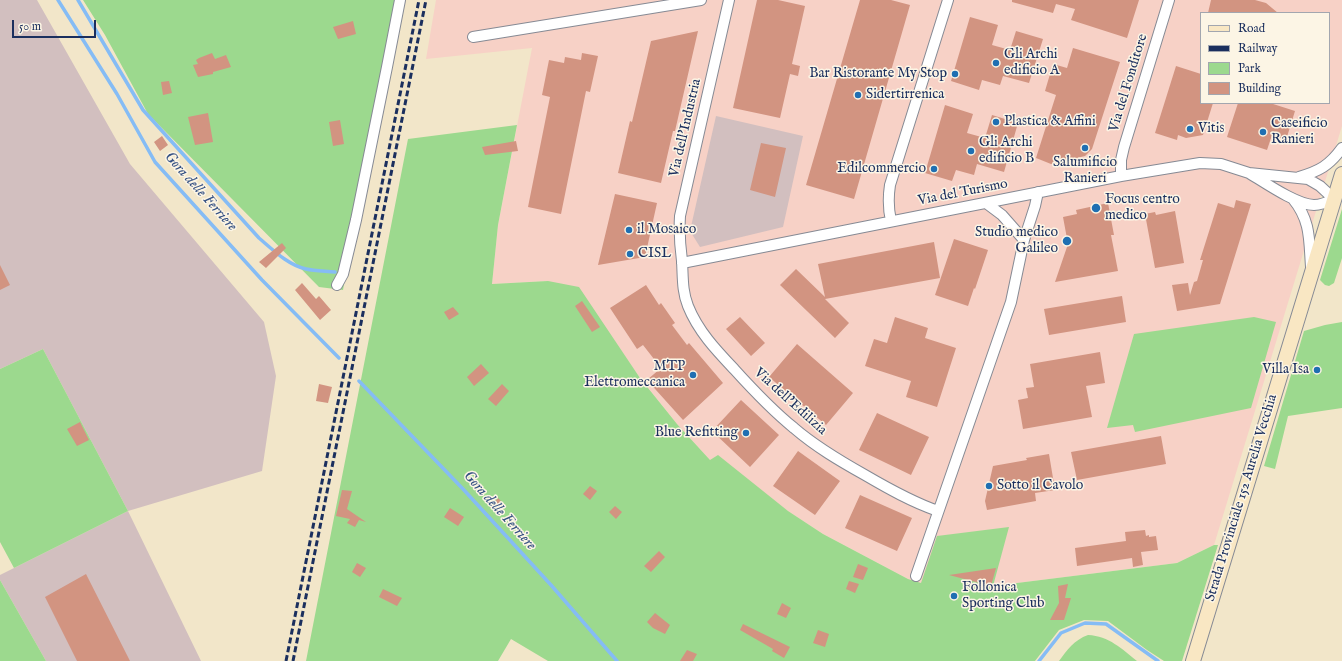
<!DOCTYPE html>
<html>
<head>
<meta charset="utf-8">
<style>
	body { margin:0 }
	#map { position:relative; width:1342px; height:661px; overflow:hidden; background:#f2e6c9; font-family:"IM FELL English",serif }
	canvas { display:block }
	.legend { position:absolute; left:1200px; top:12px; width:130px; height:92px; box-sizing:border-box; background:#fcf5e5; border:1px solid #a2a6af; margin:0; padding:5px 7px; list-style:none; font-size:12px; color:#1b2f5e }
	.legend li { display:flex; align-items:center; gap:8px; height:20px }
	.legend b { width:20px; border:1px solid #a2a6af }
	.scale { position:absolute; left:12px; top:20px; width:84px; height:18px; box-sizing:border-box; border:2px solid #1b2f5e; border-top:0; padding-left:5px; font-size:12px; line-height:14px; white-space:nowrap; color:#1b2f5e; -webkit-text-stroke:3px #fcf5e5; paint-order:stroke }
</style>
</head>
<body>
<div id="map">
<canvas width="1342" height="661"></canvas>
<ul class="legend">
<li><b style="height:5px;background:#f9e7c3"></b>Road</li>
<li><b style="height:5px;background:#1b2f5e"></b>Railway</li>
<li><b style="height:11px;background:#9cd98e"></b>Park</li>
<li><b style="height:11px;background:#d29481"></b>Building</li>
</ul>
<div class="scale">50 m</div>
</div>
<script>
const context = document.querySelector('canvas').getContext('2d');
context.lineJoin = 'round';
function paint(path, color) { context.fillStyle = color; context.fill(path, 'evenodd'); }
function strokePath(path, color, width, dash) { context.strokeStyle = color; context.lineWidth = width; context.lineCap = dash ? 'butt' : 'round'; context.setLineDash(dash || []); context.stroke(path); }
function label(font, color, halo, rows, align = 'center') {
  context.font = font + ' "IM FELL English",serif'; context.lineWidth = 3; context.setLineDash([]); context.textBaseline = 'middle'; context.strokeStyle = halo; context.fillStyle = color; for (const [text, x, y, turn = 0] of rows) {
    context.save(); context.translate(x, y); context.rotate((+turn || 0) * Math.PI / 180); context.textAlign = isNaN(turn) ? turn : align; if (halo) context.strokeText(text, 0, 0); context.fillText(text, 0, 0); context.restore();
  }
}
paint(new Path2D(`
	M436,0H1342V126L1214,545L1177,563L993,586L922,584L908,579L823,534L710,460L677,424L640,378L611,336L548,281L492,284L498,225L532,48L426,59ZM1201,13H1329V103H1201Z`), '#f7d1c6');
paint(new Path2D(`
	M0,0H37L130,164L264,322L276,376L262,471L128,511L201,661H46L0,580V575L128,511L43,349L0,369Z
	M716,116L803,136L783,227L700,247L690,231Z`), '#d2bfbf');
paint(new Path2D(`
	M83,0H397L343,290L319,287L148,114L105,35Z
	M517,125L498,225L492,284L548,281L579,287L640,378L677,424L710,460L718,455L788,511L823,534L908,579L921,583L937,536L1009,527L993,586L1177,563L1214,545H1218L1182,661H1164L1147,650L1108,621L1084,620L1059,630L1035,661H548L511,639L498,661H306L408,139Z
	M1342,209V258L1334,283L1329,286L1325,285L1320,280Z
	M1254,317L1276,322L1251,408L1135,432L1133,425L1107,428L1134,334Z
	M1342,322V408L1288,416L1275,469L1264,466L1304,331L1325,325Z
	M43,349L128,511L14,568L0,542V369Z
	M0,580L46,661H0Z
	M1088,635C1109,636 1122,649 1137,661H1059C1067,650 1074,640 1088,635Z`), '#9cd98e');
strokePath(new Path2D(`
	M58,0L117,94L155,162L262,280L339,358
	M78,0L143,110L259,238C273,250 288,265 306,269C315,271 326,271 335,272
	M359,381L463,489L551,585L617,661
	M1039,661L1061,633L1085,623L1106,624L1158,661`), '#85bcf5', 3.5);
paint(new Path2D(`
	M757,0H778L805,6L792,64L800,66L798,76L790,74L780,118L733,108Z
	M860,0H891L910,5L854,199L806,185Z
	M1012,0H1139L1127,38L1071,20L1075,9L1056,4L1053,13L1012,2Z
	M1211,0H1255L1266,3L1278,13H1208Z
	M970,17L998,25L992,45L1010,50L1016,31L1043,39L1029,83L1003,76L1000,85L982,80L979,90L951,81Z
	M353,21L356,34L338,39L333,27Z
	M698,31L675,131H673L661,183L618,173L630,121L632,122L651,41Z
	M1073,48L1120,62L1092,149L1085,156L1051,164L1036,158L1056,95L1045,91L1053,64L1067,68Z
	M212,53L215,59L226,55L231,67L213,72V74L198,77L193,65L198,64L196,60L199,58Z
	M582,53L598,56L590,92L586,91L561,214L528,207L550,97L542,95L549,60L564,63L565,57L581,60Z
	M1176,66L1201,74V103H1213L1203,135L1186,138L1178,135L1177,140L1155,133Z
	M169,81L172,93L163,95L161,82Z
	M1238,103H1270L1295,111L1286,140L1272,135L1267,150L1227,137Z
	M945,105L973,114L967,133L985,138L992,115L1018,123L1004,172L977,164L974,175L956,170L952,181L925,173Z
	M208,113L213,142L195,145L188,117Z
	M340,120L344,144L333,146L329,122Z
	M162,136L168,145L160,151L154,142Z
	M516,141L518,151L485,155L482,147Z
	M761,143L786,148L775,197L750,190Z
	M615,194L657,203L645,257L598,265Z
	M1236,200L1251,204L1220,304L1177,311L1172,285L1188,283L1190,295L1194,282L1197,281L1203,260H1200L1218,203L1234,208Z
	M1108,203L1114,235H1111L1118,271L1055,282L1068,244L1063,217L1077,214L1076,210Z
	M1175,211L1184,263L1155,268L1145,214L1155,212L1156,215Z
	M954,239L988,250L975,289L974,288L968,306L935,295Z
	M934,242L940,278L825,299L849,323L835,338L780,285L796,269L825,297L818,264Z
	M282,243L286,248L266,268L259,262Z
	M0,265L10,285L0,290Z
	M302,283L316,299L319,296L331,310L320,320L295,290Z
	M646,285L659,305L661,303L675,323L672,325L687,345L689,343L723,383L683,420L647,380L661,368L643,345L637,349L610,308Z
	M1122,296L1126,322L1049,335L1044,309Z
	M582,301L600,327L592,332L575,306Z
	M453,307L459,314L449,320L444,312Z
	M740,317L765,343L751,356L726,329Z
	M895,317L928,328L925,338L956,348L937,407L906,397L911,381L865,366L874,339L887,343Z
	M797,344L853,393L826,425L769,377Z
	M1100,352L1105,383L1086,386L1092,417L1023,429L1018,400L1028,398L1026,388L1034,387L1030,364Z
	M481,364L489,373L474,386L467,377Z
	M319,384L332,387L328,403L316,401Z
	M502,384L509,391L496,406L488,399Z
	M741,400L779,435L750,467L712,431Z
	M877,413L929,437L911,475L859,450Z
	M80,422L89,440L77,446L67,429Z
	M1161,436L1166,464L1077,480L1071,452Z
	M798,451L840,481L815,515L773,486Z
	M1049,454L1055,490L1035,493L1036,501L987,510L985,501L993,466L1027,460L1026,458Z
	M590,486L597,491L590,500L583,494Z
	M342,490L352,491L347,509L366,522L359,520L355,527L347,523L350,519L336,516Z
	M860,495L912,518L897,551L845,528Z
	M498,498L506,506L497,514L490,507Z
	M615,506L622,512L616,519L609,512Z
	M450,508L464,517L458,526L444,517Z
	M1145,530L1146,536L1149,535V537L1156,536L1158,550L1141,552L1143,565L1133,567L1132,558L1077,566L1075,548L1126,541L1125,532Z
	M659,551L665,557L651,572L644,566Z
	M357,563L366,568L360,577L352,572Z
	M858,564L868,568L863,580L853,577Z
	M996,568L991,586L949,575Z
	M86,574L130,661H77L45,597Z
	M849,581L859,584L855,593L846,589Z
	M1068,584L1065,598H1071L1064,620H1050L1059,603L1058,586Z
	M383,589L402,598L397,606L379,597Z
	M782,603L791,608L786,618L777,614Z
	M655,613L670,625L665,634L653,628L647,622Z
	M743,624L790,647L784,658L772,651L773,649L740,630Z
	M818,630L829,634L825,647L813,643Z
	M687,650L697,654L693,661H680Z`), '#d29481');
const street = new Path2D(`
	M729,0L680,216C679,232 680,246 682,261C683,277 682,291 688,306C698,331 716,350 734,369C753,390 773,411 794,428C816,447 840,461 865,475C889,489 912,502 938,511
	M473,37L701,0
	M1121,176V160L1124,147L1169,0
	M1299,177C1319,171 1329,166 1342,148
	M1293,199C1311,221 1309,240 1311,267
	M986,203L1002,215L1024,240
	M891,221C888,208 888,198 890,185L948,0
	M682,263L1121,176L1200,163L1221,164L1249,173L1308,179L1320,186L1334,199C1328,202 1321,205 1314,205C1297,205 1264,182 1249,173
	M337,285L343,274L356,220L387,67L400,0
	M916,576L1011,302L1024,240L1035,206L1038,192`);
const secondary = new Path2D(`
	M1193,661L1342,174`);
strokePath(street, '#868a94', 12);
strokePath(secondary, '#868a94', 16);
strokePath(street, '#fff', 10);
strokePath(secondary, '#f9e7c3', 14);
strokePath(new Path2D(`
	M286,661L419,0
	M293,661L426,0`), '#1b2f5e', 3, [6, 3]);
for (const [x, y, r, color] of [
	[996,63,4,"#1f6fb2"],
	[955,74,4,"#1f6fb2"],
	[858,95,4,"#1f6fb2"],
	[996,122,4,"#1f6fb2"],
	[1190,129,4,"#1f6fb2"],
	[1263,132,4,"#1f6fb2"],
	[1085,148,4,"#1f6fb2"],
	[971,151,4,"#1f6fb2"],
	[934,169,4,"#1f6fb2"],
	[1096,208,5,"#1f6fb2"],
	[629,230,4,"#1f6fb2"],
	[1067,241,5,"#1f6fb2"],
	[630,254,4,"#1f6fb2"],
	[1317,370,4,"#1f6fb2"],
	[693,375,4,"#1f6fb2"],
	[746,433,4,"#1f6fb2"],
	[989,486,4,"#1f6fb2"],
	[954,596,4,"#1f6fb2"]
]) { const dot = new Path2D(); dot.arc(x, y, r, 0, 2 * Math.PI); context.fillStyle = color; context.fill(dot); strokePath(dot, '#fcf5e5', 1.5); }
label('14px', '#1b2f5e', '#fcf5e5', [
	["Gli Archi",1004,55],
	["edificio A",1004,71],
	["Bar Ristorante My Stop",947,74,"right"],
	["Sidertirrenica",866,95],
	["Plastica & Affini",1004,122],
	["Caseificio",1271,124],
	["Ranieri",1271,140],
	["Vitis",1198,129],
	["Gli Archi",979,143],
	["edificio B",979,159],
	["Salumificio",1085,163,"center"],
	["Ranieri",1085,179,"center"],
	["Edilcommercio",926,169,"right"],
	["Focus centro",1105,200],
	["medico",1105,216],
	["il Mosaico",637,230],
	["Studio medico",1058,233,"right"],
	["Galileo",1058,249,"right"],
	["CISL",638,254],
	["MTP",685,367,"right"],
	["Elettromeccanica",685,383,"right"],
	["Villa Isa",1309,370,"right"],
	["Blue Refitting",738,433,"right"],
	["Sotto il Cavolo",997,486],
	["Follonica",962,588],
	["Sporting Club",962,604]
], 'left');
label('14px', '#1b2f5e', '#fcf5e5', [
	["Via del Fonditore",1129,83,-73],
	["Via dell'Industria",686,128,-77],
	["Via del Turismo",963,193,-11],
	["Via dell'Edilizia",790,402,42],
	["Strada Provinciale 152 Aurelia Vecchia",1242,498,-73]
]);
label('italic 15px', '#365284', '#fcf5e5', [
	["Gora delle Ferriere",200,192,48],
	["Gora delle Ferriere",499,511,48]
]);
</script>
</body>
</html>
